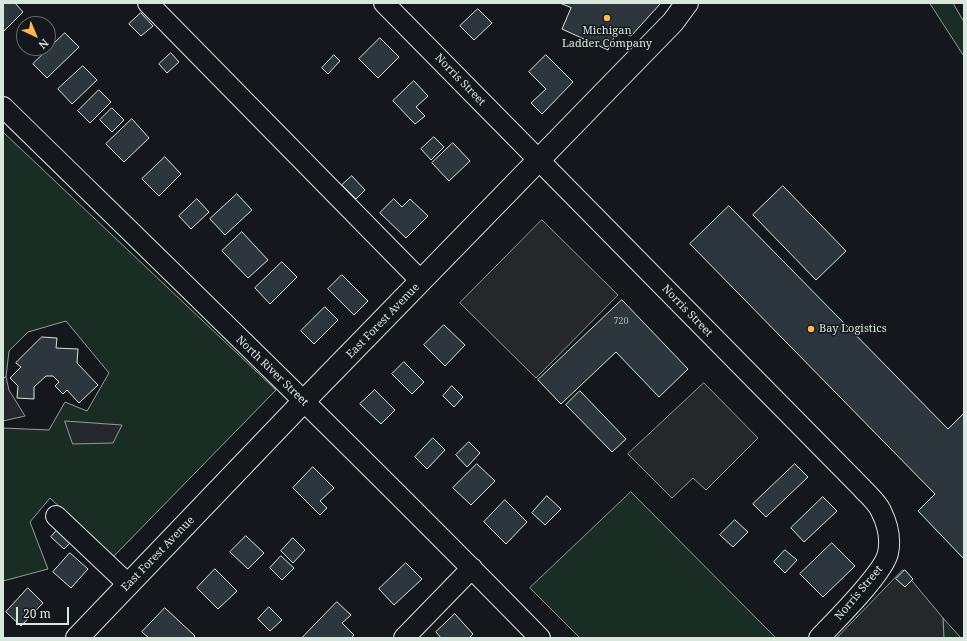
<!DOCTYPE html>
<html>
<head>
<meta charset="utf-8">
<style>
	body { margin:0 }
	#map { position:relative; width:967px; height:641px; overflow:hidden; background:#14181c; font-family:"Noto Serif",serif }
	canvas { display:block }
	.frame { position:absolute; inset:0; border:4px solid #d8e6dc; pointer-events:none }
	.north { position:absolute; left:16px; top:16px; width:40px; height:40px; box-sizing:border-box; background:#14181c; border:1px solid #626a69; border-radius:50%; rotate:136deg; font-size:11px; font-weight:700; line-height:16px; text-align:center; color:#d8e6dc }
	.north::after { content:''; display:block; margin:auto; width:14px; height:18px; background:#ffb74d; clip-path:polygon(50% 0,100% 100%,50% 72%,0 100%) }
	.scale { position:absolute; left:16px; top:607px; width:53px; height:18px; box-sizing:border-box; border:2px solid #d8e6dc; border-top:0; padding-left:5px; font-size:12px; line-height:14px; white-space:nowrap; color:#d8e6dc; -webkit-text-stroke:3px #14181c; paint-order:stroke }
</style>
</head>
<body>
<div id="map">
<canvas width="967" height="641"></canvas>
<div class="frame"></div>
<div class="north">N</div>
<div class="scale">20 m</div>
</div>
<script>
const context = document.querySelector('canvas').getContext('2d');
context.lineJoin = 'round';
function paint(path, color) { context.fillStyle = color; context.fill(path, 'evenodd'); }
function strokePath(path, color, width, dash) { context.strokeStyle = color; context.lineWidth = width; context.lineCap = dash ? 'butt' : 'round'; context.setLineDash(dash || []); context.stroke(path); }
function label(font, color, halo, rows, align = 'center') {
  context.font = font + ' "Noto Serif",serif'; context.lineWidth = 3; context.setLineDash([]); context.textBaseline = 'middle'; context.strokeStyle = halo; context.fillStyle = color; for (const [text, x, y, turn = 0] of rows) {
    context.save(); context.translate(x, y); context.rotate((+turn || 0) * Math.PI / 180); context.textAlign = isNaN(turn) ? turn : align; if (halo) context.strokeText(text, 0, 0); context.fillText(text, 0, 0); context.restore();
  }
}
const green = new Path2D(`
	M930,3H953L964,22V56Z
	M3,132L276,390L113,557L50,498L30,522L48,569L3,581V428L49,430L65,402L87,411L109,373L66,321L28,332L9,351L6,377L3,379Z
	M631,492L776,638H580L530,588Z
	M943,618L961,638H944Z`);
paint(green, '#1a2d24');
strokePath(green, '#939e99', 1);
const parking = new Path2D(`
	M542,220L618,295L536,378L460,303Z
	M6,377L9,390L25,416L3,421V379Z
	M704,383L758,438L706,490L693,478L672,498L628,454Z
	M65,421L122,425L113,443L73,444Z
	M903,570L943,618L944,638H837Z`);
paint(parking, '#24282b');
strokePath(parking, '#939e99', 1);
const building = new Path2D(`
	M3,3H15L23,12L3,32Z
	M560,3H661L631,36L617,31L608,50L562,29L571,8Z
	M478,9L492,23L474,40L460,26Z
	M141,13L153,26L141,36L129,24Z
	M65,33L79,47L47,78L33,64Z
	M380,38L399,57L378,78L359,59Z
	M171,53L179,62L167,73L159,64Z
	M334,55L340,61L328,74L322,68Z
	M546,55L573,82L542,114L531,103L546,89L529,72Z
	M83,66L97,80L72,104L58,89Z
	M414,81L428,96L416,107L425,116L415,124L393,101Z
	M99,90L111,102L90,123L78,111Z
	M112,108L124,120L112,132L100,120Z
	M132,119L149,138L124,162L106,144Z
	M434,137L444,147L431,160L421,149Z
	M453,143L470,161L449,181L432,163Z
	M165,157L181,174L159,196L142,179Z
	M352,176L365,190L356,199L342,185Z
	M783,186L846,251L816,280L753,215Z
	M237,194L252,210L225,235L210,219Z
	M197,199L209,212L191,229L179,216Z
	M394,199L402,207L410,199L428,216L406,238L380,213Z
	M729,206L948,429L964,413V559L918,511L935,494L690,244Z
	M242,232L268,260L248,278L222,251Z
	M282,262L297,277L270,304L255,288Z
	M342,275L368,301L354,315L328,289Z
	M622,300L688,369L659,397L616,352L561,404L538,380Z
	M325,307L338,320L314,344L301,331Z
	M444,325L465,345L445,366L424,345Z
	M42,337L57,338L56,348L78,349L77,363L98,385L79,403L67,390L63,394L55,386L59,382L53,376H46L34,387V399L17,398L18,386L10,378L21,367L16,363Z
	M404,362L424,382L412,394L392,374Z
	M452,386L463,397L454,407L443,396Z
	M375,390L395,410L381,424L360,404Z
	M580,391L626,439L612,452L566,405Z
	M433,438L445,450L427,469L415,457Z
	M469,442L480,453L467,467L456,455Z
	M477,464L495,481L471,505L453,488Z
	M795,464L808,477L766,517L753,504Z
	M313,467L334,488L320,501L327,508L320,515L293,488Z
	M547,496L561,509L545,525L532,513Z
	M823,497L837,511L804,542L791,528Z
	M505,500L527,522L506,544L484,522Z
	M735,520L748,532L733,547L720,535Z
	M59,528L72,541L64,549L51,537Z
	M246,536L264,553L248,569L230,552Z
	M293,538L305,550L293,563L281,551Z
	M832,543L855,566L823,597L800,574Z
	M785,550L797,560L785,573L774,562Z
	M70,553L88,569L71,588L53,572Z
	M281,556L294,568L282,580L270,568Z
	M406,563L422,579L394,605L379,589Z
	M215,569L237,591L218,609L197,588Z
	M905,570L913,579L905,587L896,579Z
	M28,588L43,603L21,626L6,612Z
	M337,602L351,615L342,623L354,635L351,638H305L303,637Z
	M269,607L282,620L270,631L258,619Z
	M165,608L195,636L193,638H149L142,632Z
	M455,614L473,634L469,638H441L436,632Z`);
paint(building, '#2c363c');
strokePath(building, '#d8e6dc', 1);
const minor = new Path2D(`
	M148,3L421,281
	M384,3L861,487C867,494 877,502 881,511C887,523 891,539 888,553C884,573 834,622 819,638
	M3,107C183,283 364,458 540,638
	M56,516L129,585
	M404,638L472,568`);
const major = new Path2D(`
	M77,638L303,402L673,22L687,3`);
strokePath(minor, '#d8e6dc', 22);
strokePath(major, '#d8e6dc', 24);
strokePath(minor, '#14181c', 20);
strokePath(major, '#14181c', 22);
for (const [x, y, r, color] of [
	[607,18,4,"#ffb74d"],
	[811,329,4,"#ffb74d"]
]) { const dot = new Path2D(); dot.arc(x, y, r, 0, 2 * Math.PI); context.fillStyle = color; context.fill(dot); strokePath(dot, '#14181c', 1.5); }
label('9px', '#adbab4', null, [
	["720",621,321]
]);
label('11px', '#d8e6dc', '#14181c', [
	["Michigan",607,31],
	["Ladder Company",607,44],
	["Bay Logistics",819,329,"left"]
]);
label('11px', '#d8e6dc', '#14181c', [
	["Norris Street",460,80,46],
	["Norris Street",687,311,46],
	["East Forest Avenue",383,321,-46],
	["North River Street",272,371,44],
	["East Forest Avenue",158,554,-46],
	["Norris Street",859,593,-50]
]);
</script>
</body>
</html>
